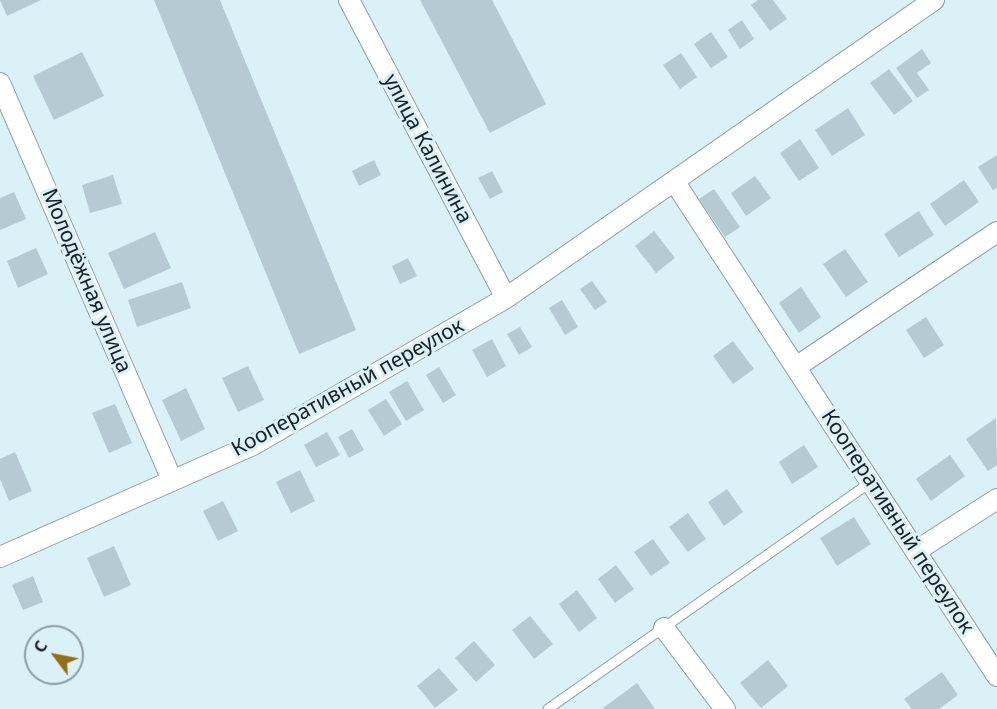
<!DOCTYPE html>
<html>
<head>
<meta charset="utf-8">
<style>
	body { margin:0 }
	#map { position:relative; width:997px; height:709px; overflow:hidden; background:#daf1f8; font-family:"Noto Sans",sans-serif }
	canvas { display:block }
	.north { position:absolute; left:24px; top:625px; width:60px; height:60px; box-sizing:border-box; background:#daf1f8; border:2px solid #8c9da3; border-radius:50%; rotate:302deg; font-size:16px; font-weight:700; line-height:24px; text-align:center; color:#182023 }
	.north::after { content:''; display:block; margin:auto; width:21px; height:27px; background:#956e18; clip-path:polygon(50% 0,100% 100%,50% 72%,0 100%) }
</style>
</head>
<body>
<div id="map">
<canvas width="997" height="709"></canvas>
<div class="north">С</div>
</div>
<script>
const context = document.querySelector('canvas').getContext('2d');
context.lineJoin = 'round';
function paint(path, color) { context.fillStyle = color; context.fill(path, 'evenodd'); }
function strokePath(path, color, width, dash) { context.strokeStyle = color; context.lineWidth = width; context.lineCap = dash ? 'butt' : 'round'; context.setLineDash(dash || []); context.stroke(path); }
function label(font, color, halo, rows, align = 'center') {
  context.font = font + ' "Noto Sans",sans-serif'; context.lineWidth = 6; context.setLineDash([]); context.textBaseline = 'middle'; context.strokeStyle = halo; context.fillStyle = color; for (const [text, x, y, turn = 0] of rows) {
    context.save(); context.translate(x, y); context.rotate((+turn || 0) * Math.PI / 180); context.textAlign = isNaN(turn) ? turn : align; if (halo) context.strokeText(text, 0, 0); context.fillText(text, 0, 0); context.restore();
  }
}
paint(new Path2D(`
	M0,0H41L7,16Z
	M154,0H220L356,330L299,354Z
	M420,0H492L546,104L490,133Z
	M758,0H773L787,19L770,31L751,5Z
	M742,20L754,39L740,49L728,30Z
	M711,32L728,57L711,68L694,44Z
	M922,49L931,63L917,73L929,90L917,98L896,68Z
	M82,52L104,96L54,120L33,76Z
	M681,53L697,77L680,89L663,65Z
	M889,69L913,101L894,115L870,83Z
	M848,108L865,135L832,156L815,130Z
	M800,139L819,168L799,181L780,153Z
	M997,155V188L993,190L978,167Z
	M374,160L381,175L359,186L352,171Z
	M492,171L503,192L490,199L478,178Z
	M113,175L122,204L90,213L82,185Z
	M755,176L771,198L746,216L731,193Z
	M964,180L979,202L945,226L930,204Z
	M714,189L740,227L725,237L699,199Z
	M14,192L26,219L0,230V198Z
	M919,211L934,235L899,257L884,234Z
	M654,231L675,258L656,273L635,246Z
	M155,232L171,268L124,289L108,253Z
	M36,248L48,274L18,288L7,261Z
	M845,249L868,282L846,297L823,264Z
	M408,258L417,276L400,284L392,266Z
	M592,281L607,302L595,310L580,289Z
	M182,282L191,308L137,327L128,300Z
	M801,287L821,317L799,333L779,303Z
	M562,300L578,327L565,335L549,308Z
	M926,317L944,345L924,358L906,330Z
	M520,327L532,347L519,355L507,334Z
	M492,339L506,366L487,377L472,350Z
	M733,341L754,369L733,384L713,356Z
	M248,366L264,400L238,412L222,378Z
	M439,367L456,395L443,403L426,375Z
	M407,381L424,410L406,421L389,392Z
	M186,388L205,429L181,441L162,400Z
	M386,399L402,424L384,436L368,410Z
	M115,404L132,443L109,453L92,413Z
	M996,418L997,465L988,471L966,439Z
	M352,429L364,450L349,458L338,437Z
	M327,432L340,455L316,467L304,445Z
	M804,445L818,467L792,484L779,462Z
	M15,452L32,491L9,501L0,479V459Z
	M950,455L965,476L931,501L916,479Z
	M300,470L315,501L291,513L276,482Z
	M727,489L743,512L724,526L708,502Z
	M223,501L238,531L218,541L203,511Z
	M688,513L706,539L688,552L669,527Z
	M854,517L871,544L837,566L820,538Z
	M653,539L670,563L651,576L634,552Z
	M114,546L131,585L104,597L87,558Z
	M616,565L634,589L615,603L598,579Z
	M33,576L43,602L23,610L12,585Z
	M577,590L597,618L579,632L559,604Z
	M530,616L553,644L534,659L512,630Z
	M474,641L495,665L476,682L455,658Z
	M768,660L788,686L761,708L740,683Z
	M439,668L458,690L435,708L417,686Z
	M942,672L958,695L939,709H912L904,699Z
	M637,683L655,709H604L603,708Z`), '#b5cad2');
const service = new Path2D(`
	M548,709L871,482`);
const minor = new Path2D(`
	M349,0L506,298
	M0,83L172,480
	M674,181L997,676
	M796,367L997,232
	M916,551L997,499
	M0,557L253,445L506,298L934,0
	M664,628L725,709`);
strokePath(service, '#8a9fa6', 11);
strokePath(minor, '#8a9fa6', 22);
strokePath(service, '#fff', 9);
strokePath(minor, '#fff', 20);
label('21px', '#182023', '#daf1f8', [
	["улица Калинина",427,149,62],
	["Молодёжная улица",86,281,67],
	["Кооперативный переулок",348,388,-29],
	["Кооперативный переулок",897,522,57]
]);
</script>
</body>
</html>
